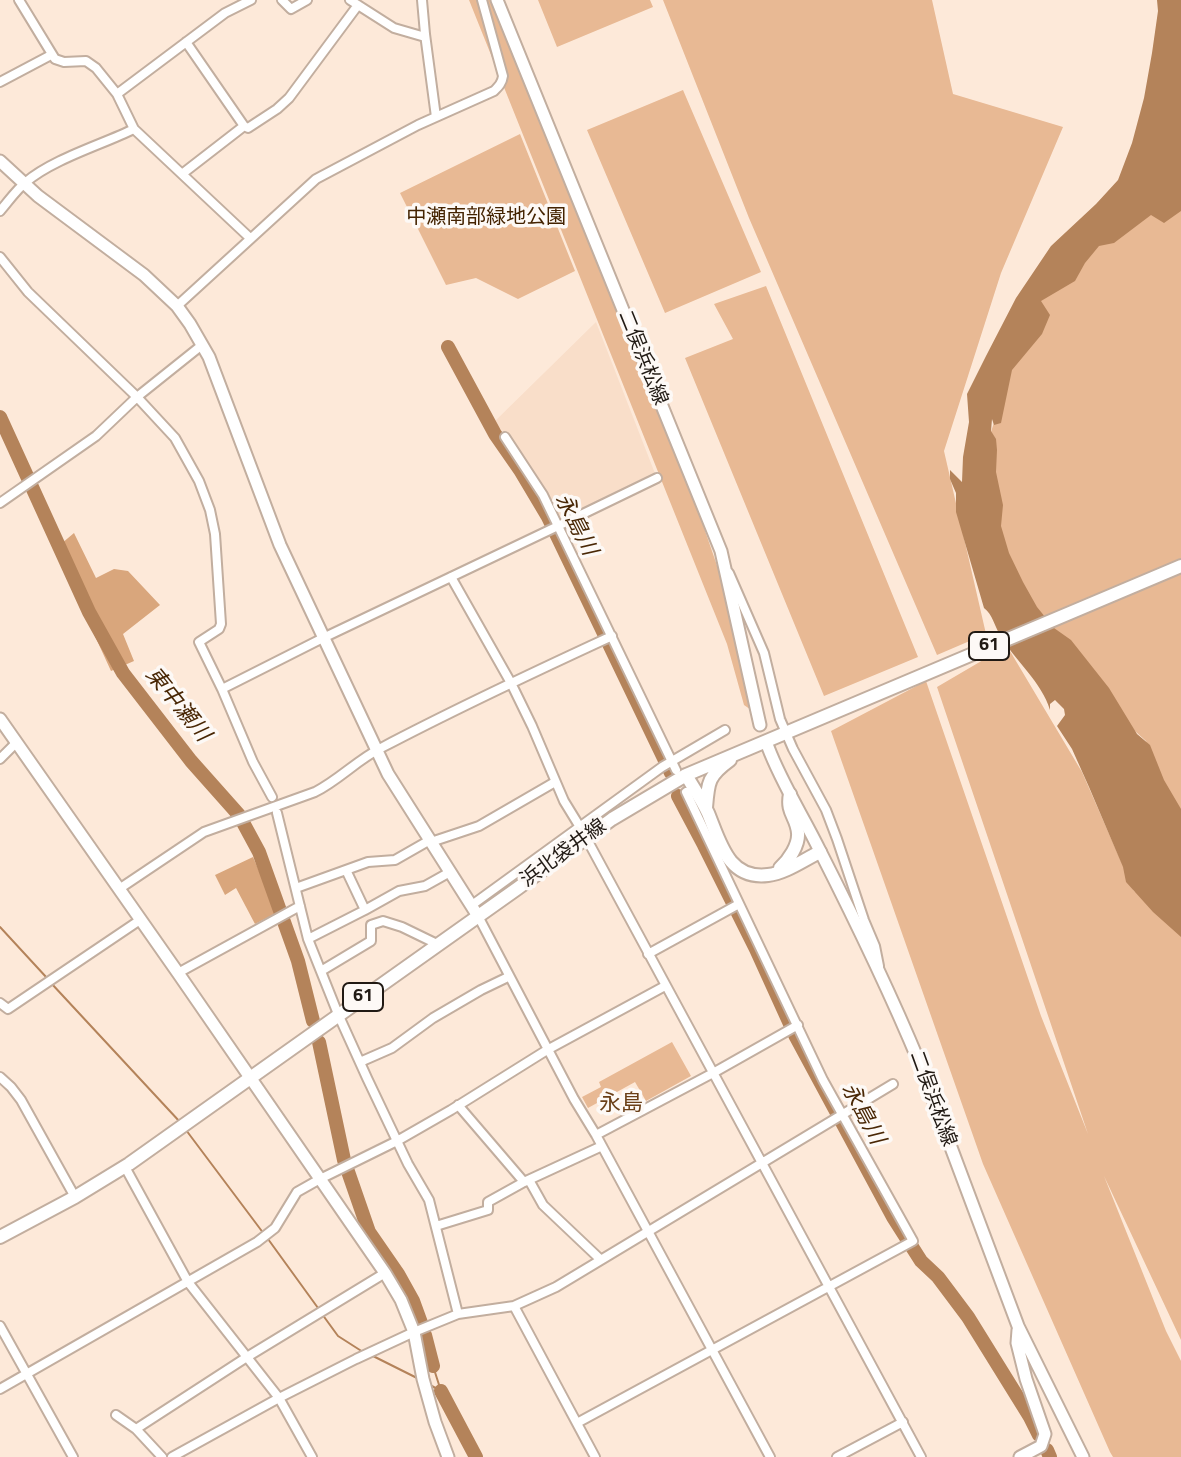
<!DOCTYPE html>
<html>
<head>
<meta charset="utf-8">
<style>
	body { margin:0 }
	canvas { display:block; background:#fde9d9 }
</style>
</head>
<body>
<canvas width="1181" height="1457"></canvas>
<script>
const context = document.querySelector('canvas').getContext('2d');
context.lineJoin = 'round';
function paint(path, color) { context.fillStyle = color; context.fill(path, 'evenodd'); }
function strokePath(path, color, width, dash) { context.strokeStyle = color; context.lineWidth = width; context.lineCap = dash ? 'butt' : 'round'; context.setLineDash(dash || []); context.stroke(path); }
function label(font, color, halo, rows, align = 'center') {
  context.font = font + ' "Titillium Web","Noto Sans JP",sans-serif'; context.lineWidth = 7; context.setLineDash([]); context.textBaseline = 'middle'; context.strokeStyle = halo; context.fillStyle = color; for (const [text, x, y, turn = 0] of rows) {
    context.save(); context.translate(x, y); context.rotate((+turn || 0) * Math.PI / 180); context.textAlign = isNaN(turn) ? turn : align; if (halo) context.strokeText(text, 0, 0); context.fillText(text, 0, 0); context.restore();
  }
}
paint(new Path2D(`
	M596,322L656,476L559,520L545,490L503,431L493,423Z`), '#f9dec9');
paint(new Path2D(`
	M469,0H492L531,102L610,289L702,522L723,583L754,712L744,705L727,644Z
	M538,0H650L653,7L557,47Z
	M663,0H932L953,94L1063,127L1001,273L944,451L986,634L937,655L749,218Z
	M683,90L761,272L665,313L587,130Z
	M520,134L575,271L518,299L476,278L446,285L400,193Z
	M1181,193V834L1146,741L1047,652L996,549L991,432L1032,304L1120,223Z
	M766,286L918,657L824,696L685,358L733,339L714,304Z
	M1007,646L1082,772L1134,891L1181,918V1340L1104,1176L1166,1331L1181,1361V1457H1113L1110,1452L983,1164L831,731L926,681L1041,1016L1088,1134L937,687Z
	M672,1042L691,1076L646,1101L635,1082L588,1108L582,1097L601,1087L599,1082Z`), '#e8b994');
paint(new Path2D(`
	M74,533L96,578L114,569L128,571L160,605L123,634L134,661L111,671L55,549Z
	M253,857L277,913L255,924L236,888L225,895L215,875Z`), '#d9a67c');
paint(new Path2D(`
	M1157,0H1181V211L1164,223L1151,215L1114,243L1099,246L1085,263L1075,281L1041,301L1050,315L1042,334L1012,370L1001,423L994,425L992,419L991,431L996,439L997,450L996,472L1003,505L1001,526L1009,553L1023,582L1037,607L1054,628L1071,640L1109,688L1137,734L1150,745L1164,780L1181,809V937L1153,912L1126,882L1123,867L1089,787L1072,749L1057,726L1065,715L1064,709L1055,700L1050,704V710C1042,682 1015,661 1000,635C994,625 993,615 984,608L956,512V493L950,479V470L962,482L963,457L969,422L967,394L986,356L1016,298L1051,246L1096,204L1118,180L1132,143L1144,98L1152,53L1158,11Z`), '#b4835a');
strokePath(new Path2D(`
	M0,927L47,978
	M51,983L180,1122
	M186,1130L264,1234
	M268,1239L318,1308
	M322,1314L338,1336L363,1352
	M373,1356L417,1378
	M430,1385L441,1391L433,1366`), '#b4835a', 2);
strokePath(new Path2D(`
	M448,347L495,434L520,470L548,517L671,773
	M0,417L89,612L123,673L191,761L239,815L259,852L298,961L313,1021
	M678,796L704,845L756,949L796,1037L893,1217L921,1261L938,1277L968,1317L1030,1417L1039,1435
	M319,1042L344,1160L369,1232L398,1274L413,1301L421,1323
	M425,1335L433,1366
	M441,1391L476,1457
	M1047,1450L1050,1457`), '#b4835a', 14);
const street = new Path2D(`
	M19,0L55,59L64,62L86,61L96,68L117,94L134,129L250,238
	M282,0L291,9L307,0
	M350,0L394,28L425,37
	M422,0L425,34L436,117
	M186,42L244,126
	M0,82L51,55
	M117,94L225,13L251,0
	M182,174L244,126L248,128L277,109L289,98L358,5
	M0,211C8,202 16,190 26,182C53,159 101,145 134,129
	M0,257L28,292L137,397L175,438L199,481L210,510L215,534L221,624L219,629L199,642L222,689
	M177,306L316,179L418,125L494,91C499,86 502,83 503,76L482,0
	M505,437L543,495L676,770
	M0,503L96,436L137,397L202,345
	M558,526L657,478
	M729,573L764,653L780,719L793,749L826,810L837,839L864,920L875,946L879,966
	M451,577L511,683L532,726L564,801L583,832
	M0,759L17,742
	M272,797L253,762L222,689L323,638L558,526
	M277,813L308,939L338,1014L367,1078L408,1164L429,1200L458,1314
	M431,842L479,826L555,782
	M590,845L921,1457
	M346,870L365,910
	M296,888L368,862L395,860L430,840
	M119,889L204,832L315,792C339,780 357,760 381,748C457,708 534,672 612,636
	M472,905L662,767L725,730
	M478,916L574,1099L596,1135L770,1457
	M308,939L365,910L399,891L425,886L450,872
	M648,954L739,904
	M321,971L371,941V925L383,921L402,927L437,944
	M178,973L300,906
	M0,1003L8,1009L140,920
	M360,1062L392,1048L433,1018L481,990L508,977
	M0,1077L11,1087L21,1100L75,1197
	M458,1105L524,1182
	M596,1135L713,1073L798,1025
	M125,1167L188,1282L279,1398L312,1457
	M529,1180L543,1205L601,1260
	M436,1226L488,1210V1202L524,1182L602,1146
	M514,1306L595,1457
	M0,1326L73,1457
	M0,1389L257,1242L275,1228L297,1192L320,1179L397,1141L451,1110L547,1050L665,986
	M116,1415L136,1429L162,1457
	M577,1423L913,1241L823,1080L686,792
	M136,1429L247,1357L385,1273
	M172,1457L279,1398L356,1359L414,1332L458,1314L514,1306L556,1287L893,1084
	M837,1457L903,1422`);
const secondary = new Path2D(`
	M497,0L721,551L760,725
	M0,161L38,196L144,275L177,306L190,324L209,357L280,545L388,774L478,916
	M0,719L178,973L385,1273L401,1300L414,1332L423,1379L435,1422L448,1457
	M768,747C782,784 803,816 820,851C855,920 889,990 919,1062L1018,1326L1083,1457
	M1018,1330L1017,1343L1026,1379L1045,1434L1041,1446L1020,1457`);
const primary = new Path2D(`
	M686,775C693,787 702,800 708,813C720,842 728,880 768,875C786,873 805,859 820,852
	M706,808C708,782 708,776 730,760
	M780,868C789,860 799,845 798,833C797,817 786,813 790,794
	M0,1237L75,1197L129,1164L518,888L612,819L686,775L1181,566`);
strokePath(street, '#c2ae9f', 12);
strokePath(secondary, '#c2ae9f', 15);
strokePath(primary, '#c2ae9f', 16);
strokePath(street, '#fff', 8);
strokePath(secondary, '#fff', 11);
strokePath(primary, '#fff', 12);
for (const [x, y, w] of [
	[989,646,40],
	[363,997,40]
]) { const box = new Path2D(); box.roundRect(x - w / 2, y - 14, w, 28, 6); context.fillStyle = '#fdf9f6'; context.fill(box); strokePath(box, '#211a14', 2); }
label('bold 18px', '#211a14', null, [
	["61",989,646],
	["61",363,997]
]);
label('20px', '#442301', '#fdf9f6', [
	["中瀬南部緑地公園",486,218]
]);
label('20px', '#211a14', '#fdf9f6', [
	["二俣浜松線",642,358,68],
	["浜北袋井線",564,854,-36],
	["二俣浜松線",932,1099,70]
]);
label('italic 22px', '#492705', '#fdf9f6', [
	["永島川",575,525,63],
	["東中瀬川",177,705,51],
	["永島川",862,1114,62]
]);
label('22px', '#6a3f17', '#fdf9f6', [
	["永島",621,1105]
]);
</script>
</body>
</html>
